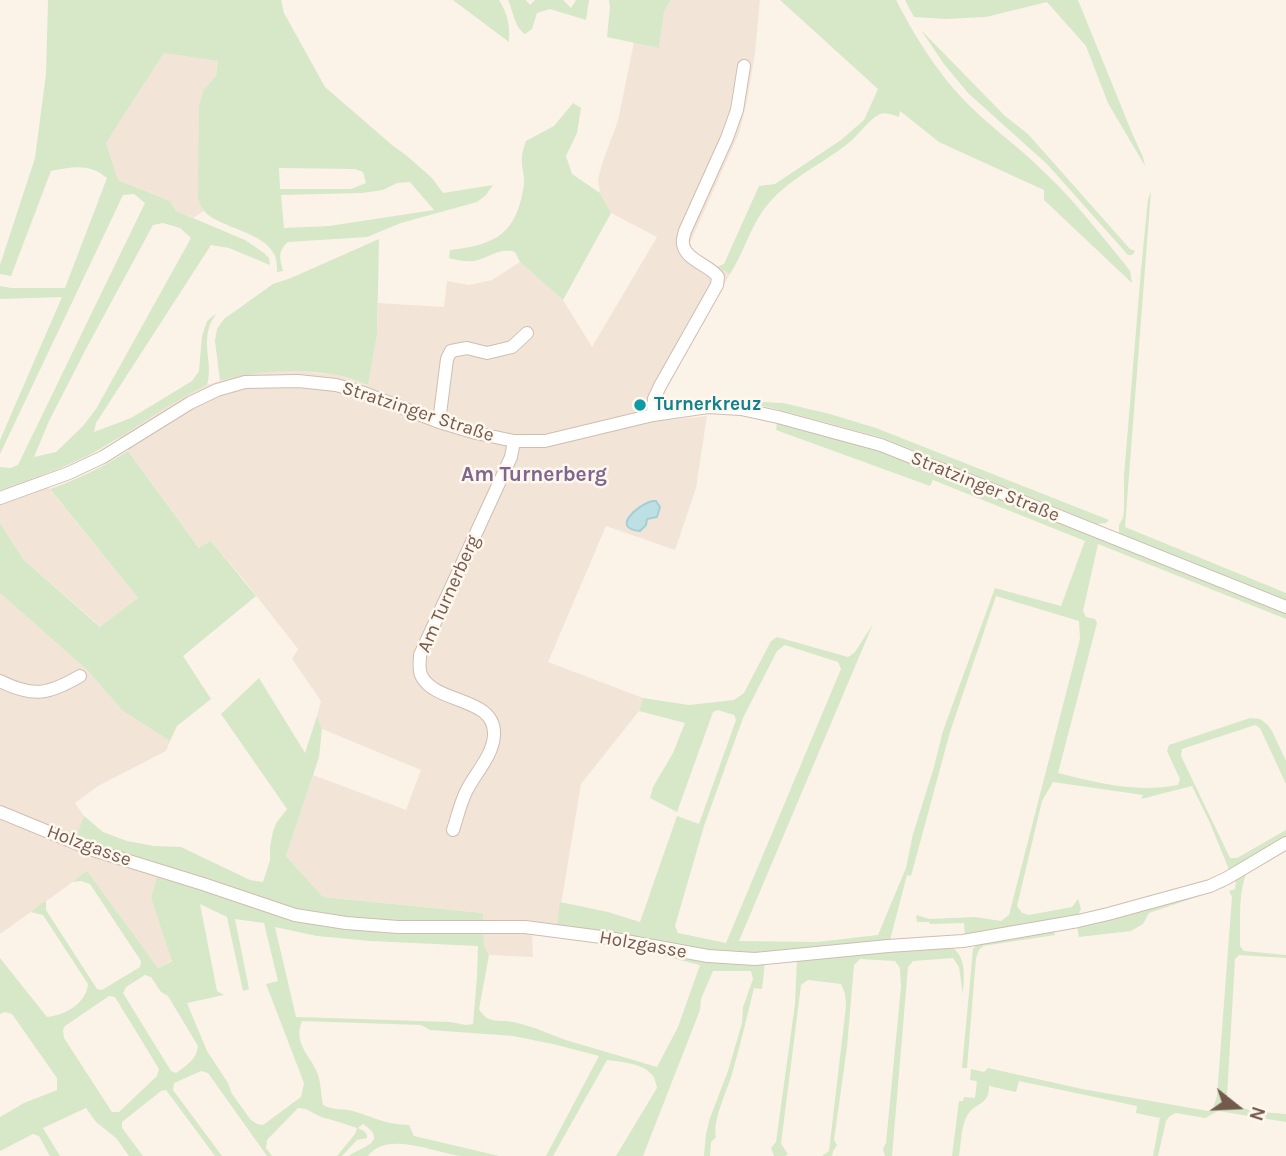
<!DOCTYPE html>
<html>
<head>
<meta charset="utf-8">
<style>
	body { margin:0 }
	#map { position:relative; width:1286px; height:1156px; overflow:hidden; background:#fbf3e8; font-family:Karla,sans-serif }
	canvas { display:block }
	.north { position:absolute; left:1202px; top:1072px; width:70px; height:70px; -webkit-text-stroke:5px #fef7ee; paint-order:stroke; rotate:108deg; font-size:19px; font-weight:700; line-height:28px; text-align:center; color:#74594d }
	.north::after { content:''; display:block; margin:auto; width:24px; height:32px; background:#74594d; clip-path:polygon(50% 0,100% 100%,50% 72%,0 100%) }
</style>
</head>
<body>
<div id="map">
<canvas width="1286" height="1156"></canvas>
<div class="north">N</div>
</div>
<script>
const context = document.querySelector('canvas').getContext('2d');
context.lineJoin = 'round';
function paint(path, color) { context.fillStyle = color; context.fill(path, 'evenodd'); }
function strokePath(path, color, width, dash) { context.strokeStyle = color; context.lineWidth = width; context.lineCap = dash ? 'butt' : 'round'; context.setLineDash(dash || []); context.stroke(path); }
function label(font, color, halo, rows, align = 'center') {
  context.font = font + ' Karla,sans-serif'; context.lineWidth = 5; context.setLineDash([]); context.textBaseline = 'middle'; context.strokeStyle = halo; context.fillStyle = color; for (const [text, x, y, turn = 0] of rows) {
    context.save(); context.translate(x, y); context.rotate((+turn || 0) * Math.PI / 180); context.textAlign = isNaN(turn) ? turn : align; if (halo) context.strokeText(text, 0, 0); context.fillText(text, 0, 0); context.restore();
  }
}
paint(new Path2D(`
	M671,0H760L755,53L747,102L739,133L690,243L693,250L707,261L730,274L664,388L661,398L662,404L668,406L669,420L707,416L696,488L675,550L606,526L548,662L643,698L639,711L581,784L556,935L532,932L533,957L489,955L484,946L483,913L323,897L286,856L313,775L406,810L421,770L322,729L317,716L321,701L292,659L298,649L244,580L211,541L200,549L118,437L186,395L207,385L244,374L272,371H299L337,375L368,385L377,335L378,303L444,307L447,281L469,285L492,280L520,262L563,300L592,347L657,237L611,213L600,193L598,179L604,158L618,121L634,42L659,48L664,12Z
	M164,53L218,61L216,76L204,89L198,199L204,211L193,218L176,211L170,201L118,180L106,143Z
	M39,476L138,598L101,627L23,559L0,523V490Z
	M0,593L87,670L123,711L170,741L166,751L98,786L75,803L84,816L76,839L160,865L151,898L172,960L158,968L87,872L0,934Z`), '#f2e5d7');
paint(new Path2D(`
	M48,0H281L284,13L325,87L392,145L407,156L432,178L443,193L493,185L486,195L477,202L401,223L367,237L288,242C277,252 280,258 283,271L277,272C277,267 277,261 275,256C266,233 222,228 206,213C202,209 200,204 198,199L199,106L204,89L216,76L218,61L164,53L106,143L118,180L170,201L176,211L245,240L264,253L269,258L270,265L229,248L211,245L96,423L94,432L131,418L192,381L199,371L202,336L207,321L217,313C214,317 210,323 209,328C203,347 213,366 207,385C169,403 136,428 100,449C69,467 34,478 0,490V467L10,468L18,465L145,203L134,194L123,195L0,454V440L62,297L0,299V286L11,288H65L107,178C89,163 73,167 51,171L11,276L0,274V265L35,158L46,74ZM279,168L355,169L363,172L366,183L351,189H280ZM410,182L434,210L329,226L284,228L281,195L362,193L383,190L397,183ZM163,223L180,228L191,238L96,409L83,426L56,452L34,457L49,421L87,347L153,225Z
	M453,0H499C508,14 510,26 509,42Z
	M508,0H526L530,5L535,0H563L571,8L576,0H589L586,20L550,9L537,13L532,29L525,34C515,28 513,11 508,0Z
	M609,0H671L664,12L659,48L607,37L610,7Z
	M780,0H896C914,35 935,69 962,98C986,124 1017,145 1042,170C1072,198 1098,231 1124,263L1130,271L1132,283L1044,200V190L939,142L900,111L899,117C892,115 885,111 878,115C868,121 860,133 851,141C822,165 784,180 762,212C749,231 743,254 730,274L717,267L724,264L759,186L775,184L841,140L864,120L878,89Z
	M905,0H1078L1132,133L1143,157L1145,166L1108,103L1086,46L1047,2L986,17L946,19L914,17Z
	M921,30L1005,116L1028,134L1130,249L1135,251L1132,255H1128L1047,164L968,93L944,64Z
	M573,103L581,108L577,133L566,156L572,174L600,193L611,213L563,300L520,262L515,252C500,247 488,258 474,261C465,262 457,260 449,258L450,250C497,245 517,233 524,184C525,177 522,170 522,162C521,155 524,147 526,141L554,126Z
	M1151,191L1125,527L1286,593V602L1122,536L1119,532V525L1123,518L1124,510V476L1141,270L1148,199Z
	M379,239L377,335L368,385C357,381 347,377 336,375C297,368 258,370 220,381L215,341L217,329L224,319L273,284L291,278Z
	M743,401L783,403L830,414L876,428L1109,520L1106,523L1097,524L883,438L780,410Z
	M777,423L879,451L1286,613V619L1098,544L1083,611L1086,617L1095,619L1097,623L1058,773C1098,783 1137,793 1178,785L1180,779L1167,751L1169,745L1250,718L1260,719L1268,725L1273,733L1286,761V784L1260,728L1255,725L1182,749L1181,756L1230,858H1237L1286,830V840L1230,872L1210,823L1192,786L1141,799L1143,795L1053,782L1042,801L1017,906L1022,913L1029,915L1072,907L1078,899L1081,909L1078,916L965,937L964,923L930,924L929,922H917L916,915L930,919L975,917L1001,921L1009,915L1080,639L1079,621L996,596L950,732L911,876L907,875L889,944L754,956L709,952L557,927L560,902L608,912L640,922L677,816L699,824L736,720L734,715L718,710L713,712L677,812L650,798L653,787L673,753L685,723L639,711L643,698L689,705L734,700L744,693L771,641L777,637L848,657L855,652L873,624L739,941L817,942L878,935L906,868L913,834L934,767L943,731L995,588L1061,606L1085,541L933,480L930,486L776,430ZM785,645L838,662L841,669L726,943L678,933L675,926L704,826L743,718L777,651Z
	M128,451L199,548L211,541L256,596L183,656L211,699L177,726L170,741L123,711L87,670L0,593V523L23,559L100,627L138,598L50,489C78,479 103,467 128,451Z
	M259,678L305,753L317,716L322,729L319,757L286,856L323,897L483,913L484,946L489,955L479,1009C489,1026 501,1018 517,1023C535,1027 551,1035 569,1041C598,1050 628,1058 657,1067L678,1027L700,965L609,943L765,962L762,989L754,988C747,1017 740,1046 732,1074C727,1091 712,1121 716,1137L711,1142L710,1156H704L706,1134L710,1118L728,1071L742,1023L743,1007L753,979L751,971H713L701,999L700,1010L643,1156H616L657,1088C656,1084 655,1079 653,1076C644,1063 621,1062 607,1060L553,1156H546L599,1056L553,1044L513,1036L430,1030L421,1025L302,1021C293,1043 309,1054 317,1072C321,1082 321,1095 323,1105C333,1111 345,1108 356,1112C378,1119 385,1124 409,1125L414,1136L499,1156C487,1156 473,1156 461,1156C435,1153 387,1130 368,1156H349C361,1147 390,1142 363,1124L358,1128L364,1131L367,1135V1138L357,1140L342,1156H337L355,1134L357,1128L339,1122L321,1117L306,1109L298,1108L267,1140L266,1148L272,1156H267L208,1073L201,1071L174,1083L173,1090L222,1156H215L166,1090L161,1091L122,1122V1128L143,1156H129L116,1138L96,1122L86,1108L43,1128L60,1156H50L39,1136L33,1134L0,1151V1117L24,1103L57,1090V1078L12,1014L5,1012L0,1014V958L47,1017C65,1015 86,1004 88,984L43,915L31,912L46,900V910L97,989L102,990L140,967L141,961L90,884L81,881L72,882L87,871L158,968L172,961L151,898L160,865L75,839L84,816L103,832L127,841L154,846L181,847L250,880L263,882L270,860V847L273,831L277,822L287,809L221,714ZM200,904L227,917L243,991L249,989L235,919L264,923L278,981L266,984L304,1083L301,1097L263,1125L257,1124L251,1120L232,1094L228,1083L207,1051L187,1003L224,995L217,991ZM275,927L317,936L371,941L478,946L477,977L473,1024L466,1025L450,1022L296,1017ZM145,975L151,977L161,992L168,996L198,1046C197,1059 186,1066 176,1073L171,1071L123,993L126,987ZM109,996L115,997L159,1069L157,1076L119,1112H112L64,1038L63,1030L65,1026Z
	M1249,868C1237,890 1241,921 1240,946L1244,951L1286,955V958L1239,955L1235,959L1227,1096C1238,1113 1268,1112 1286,1114V1122L1218,1111L1205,1118L1176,1113L1170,1116L1166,1121L1158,1156H1153L1160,1118L1136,1113L1137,1106L1019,1081L1016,1092L989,1086C989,1107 975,1101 967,1116C961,1126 961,1144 959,1156H952L959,1101H963L964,1097L975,1098L977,1081L970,1080L971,1069L984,1072L988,1068L1082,1089L1208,1111L1213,1108L1217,1096L1232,897L1229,891L1235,889L1236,880Z
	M1220,885L1226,887L1149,913L1143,924L1131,931L1079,937L1077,926Z
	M1054,930L1055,935L983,946L979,950L976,958L967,1068H962L973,949L977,944Z
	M951,947C967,956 964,978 963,995L959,967L953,958L913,961L908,967L892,1156H885L883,1149L886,1143L901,987L900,968L895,961L860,959L854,965L847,1047L834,1140L837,1145L833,1151L832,1156H822L829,1151L846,1006L845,993L841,984L808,980L801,985L781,1144L788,1154L785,1156H774L771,1148L776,1142L795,1004L797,959Z`), '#d6e8c7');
const water = new Path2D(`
	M653,501H656L660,507L657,517L647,519L646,525L640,531C610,529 638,504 653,501Z`);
paint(water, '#bde0e4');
strokePath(water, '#a4cfd5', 2);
const minor = new Path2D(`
	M653,415L654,399L660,386L717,285L718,277C710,265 685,260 683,244C682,240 684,235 685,231L727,138L737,110L744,66
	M439,422L447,359L451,351L467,348L487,353L512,347L527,333
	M0,498L69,473L103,457L190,403L217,390L245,382L298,381L336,385L364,393L439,422L476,433L514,441H545L653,415L708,407L741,409L778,417L881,445L1286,607
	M0,681C34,698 49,694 80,676
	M0,812L90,849L203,884L295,915L346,923L398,927H525L609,938L708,956L755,959L888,946L963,941L1078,921L1108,914L1210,886L1227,878L1286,843
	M453,830C457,818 460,805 465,794C473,775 493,757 494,735C496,697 437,704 422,677C418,670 420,663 420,655L511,457L514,441`);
strokePath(minor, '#cfbdb1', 14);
strokePath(minor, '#fff', 12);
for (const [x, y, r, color] of [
	[640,405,7,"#0f9aa8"]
]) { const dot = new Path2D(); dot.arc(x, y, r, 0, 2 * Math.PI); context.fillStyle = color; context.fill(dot); strokePath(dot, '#fef7ee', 2.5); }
label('bold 19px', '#0d838f', '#fef7ee', [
	["Turnerkreuz",654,405]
], 'left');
label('19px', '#74594d', '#fef7ee', [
	["Stratzinger Straße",418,412,18],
	["Stratzinger Straße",985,487,22],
	["Am Turnerberg",449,594,-66],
	["Holzgasse",89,846,20],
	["Holzgasse",643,945,10]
]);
label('bold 21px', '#806590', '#fef7ee', [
	["Am Turnerberg",534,475]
]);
</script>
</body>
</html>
